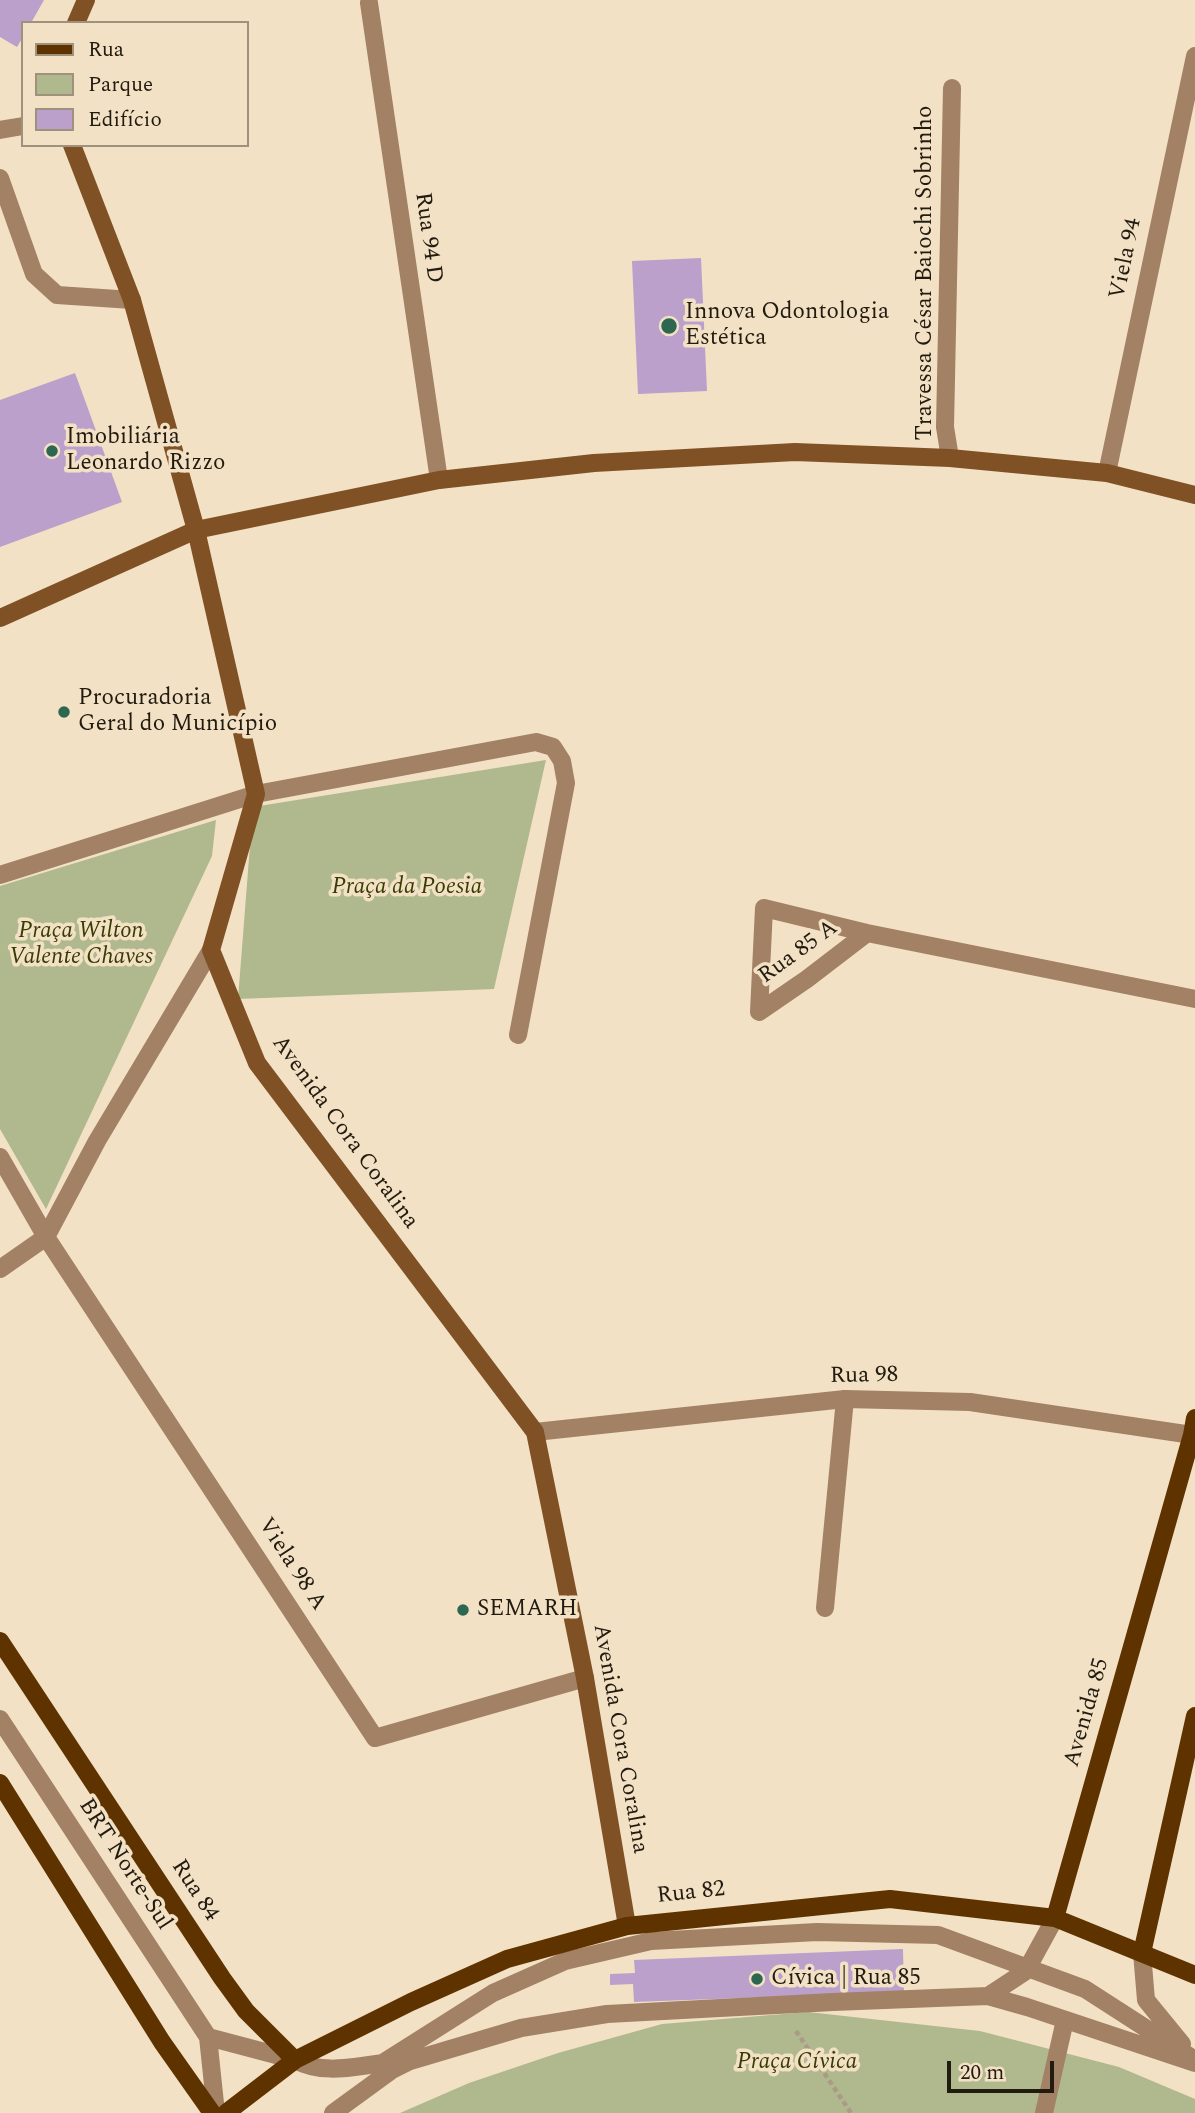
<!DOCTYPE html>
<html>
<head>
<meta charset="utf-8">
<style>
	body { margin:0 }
	#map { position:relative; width:1195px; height:2113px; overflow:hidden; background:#f3e1c5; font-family:Spectral,serif }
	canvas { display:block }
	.legend { position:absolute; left:21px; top:21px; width:228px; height:126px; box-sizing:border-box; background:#f3e1c5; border:2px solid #9f927d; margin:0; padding:9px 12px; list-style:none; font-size:21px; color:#211b10 }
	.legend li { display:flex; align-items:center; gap:14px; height:35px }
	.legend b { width:35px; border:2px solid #9f927d }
	.scale { position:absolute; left:947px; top:2061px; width:107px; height:32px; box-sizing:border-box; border:4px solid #211b10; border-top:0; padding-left:9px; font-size:21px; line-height:24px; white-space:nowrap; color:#211b10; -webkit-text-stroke:5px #f3e1c5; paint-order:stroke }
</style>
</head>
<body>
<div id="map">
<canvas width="1195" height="2113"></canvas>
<ul class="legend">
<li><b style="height:9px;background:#5f3300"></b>Rua</li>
<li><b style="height:19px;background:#b0b98d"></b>Parque</li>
<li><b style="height:19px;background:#baa0cb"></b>Edifício</li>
</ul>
<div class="scale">20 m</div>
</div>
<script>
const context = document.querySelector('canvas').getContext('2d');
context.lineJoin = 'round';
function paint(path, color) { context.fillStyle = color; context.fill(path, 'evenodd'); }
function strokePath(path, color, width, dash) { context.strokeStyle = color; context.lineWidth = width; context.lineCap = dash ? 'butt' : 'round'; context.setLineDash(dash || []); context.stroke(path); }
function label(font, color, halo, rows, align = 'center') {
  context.font = font + ' Spectral,serif'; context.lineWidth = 7; context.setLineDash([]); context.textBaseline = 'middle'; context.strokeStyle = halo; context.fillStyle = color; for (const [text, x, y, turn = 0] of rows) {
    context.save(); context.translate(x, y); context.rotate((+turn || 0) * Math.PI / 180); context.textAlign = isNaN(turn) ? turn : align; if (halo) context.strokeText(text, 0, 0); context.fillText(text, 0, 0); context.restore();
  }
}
paint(new Path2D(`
	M546,760L494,989L238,999L253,807Z
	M216,820L212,856L46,1209L0,1129V886Z
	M808,2012L980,2031L1119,2067L1195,2099V2113H400L469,2083L558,2053L662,2024Z`), '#b0b98d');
paint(new Path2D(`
	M0,0H44L31,23H23V37L17,47L0,37Z
	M701,258L707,391L638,394L632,261Z
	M75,373L122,502L0,547V400Z
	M903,1949L904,1992L634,2002L633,1984L610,1985V1974L635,1973L634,1960Z`), '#baa0cb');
strokePath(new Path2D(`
	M796,2031L851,2113`), '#a99b85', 4.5, [5, 3.5]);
strokePath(new Path2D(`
	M1107,473L1195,56
	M825,1608L845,1399
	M0,1719L208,2037L216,2113
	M1142,1953L1146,2000L1182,2044
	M988,1996L1026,1971L1055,1918
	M208,2037L295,2060C327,2077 361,2064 395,2062
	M384,2062L493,1993L565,1961L651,1941L817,1932L938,1935L1085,1989L1189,2056
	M333,2113L392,2070L410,2061L521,2028L607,2014L833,2002L988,1996L1027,2007L1195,2063
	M1044,2113L1065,2020`), '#a28165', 18);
strokePath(new Path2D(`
	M369,3L439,480
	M0,130L23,126
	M0,178L34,274L57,295L132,300
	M950,458L945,427L952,88
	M0,875L256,794L536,742L553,747L562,761L566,783L518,1035
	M867,933L807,979L759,1012L764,908L867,933L1195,999
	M0,1157L46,1237L375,1738L585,1678
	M0,1269L46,1237L97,1141L211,950
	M535,1432L845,1399L970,1402L1192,1435`), '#a28165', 18);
strokePath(new Path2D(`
	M76,23L86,0
	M72,145L132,300L196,530L256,794L211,950L257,1063L535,1432L585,1678L627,1926
	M0,618L196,530L439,480L594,463L795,452L950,458L1107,473L1195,495`), '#805125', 18);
strokePath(new Path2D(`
	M0,1641L222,1978L246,2011L295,2060
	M0,1783L162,2042L212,2113
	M1055,1918L1192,1435L1195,1418
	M1142,1953L1195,1716
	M226,2113L295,2060L411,2002L507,1959L627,1926L890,1899L1055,1918L1195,1975`), '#5f3300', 18);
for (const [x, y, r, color] of [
	[669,326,9,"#2d6751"],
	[52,451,7,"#2d6751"],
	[64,712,7,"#2d6751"],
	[463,1610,7,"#2d6751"],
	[757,1979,7,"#2d6751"]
]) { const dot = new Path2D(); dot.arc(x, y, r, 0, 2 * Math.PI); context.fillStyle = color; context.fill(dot); strokePath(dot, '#f3e1c5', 2.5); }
label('23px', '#211b10', '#f3e1c5', [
	["Rua 94 D",427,238,82],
	["Viela 94",1127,259,-78],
	["Travessa César Baiochi Sobrinho",926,273,-90],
	["Rua 85 A",799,953,-36],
	["Avenida Cora Coralina",344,1133,54],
	["Rua 98",864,1377,-1],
	["Viela 98 A",291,1565,57],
	["Avenida 85",1088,1713,-74],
	["Avenida Cora Coralina",619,1739,80],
	["BRT Norte-Sul",124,1865,57],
	["Rua 84",194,1891,57],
	["Rua 82",691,1894,-6]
]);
label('23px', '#211b10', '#f3e1c5', [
	["Innova Odontologia",685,313],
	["Estética",685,339],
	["Imobiliária",66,438],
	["Leonardo Rizzo",66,464],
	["Procuradoria",78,699],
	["Geral do Município",78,725],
	["SEMARH",477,1610],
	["Cívica | Rua 85",771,1979]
], 'left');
label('italic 23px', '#373d02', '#f3e1c5', [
	["Praça da Poesia",407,888],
	["Praça Wilton",81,932],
	["Valente Chaves",81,958],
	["Praça Cívica",797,2063]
]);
</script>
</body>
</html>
